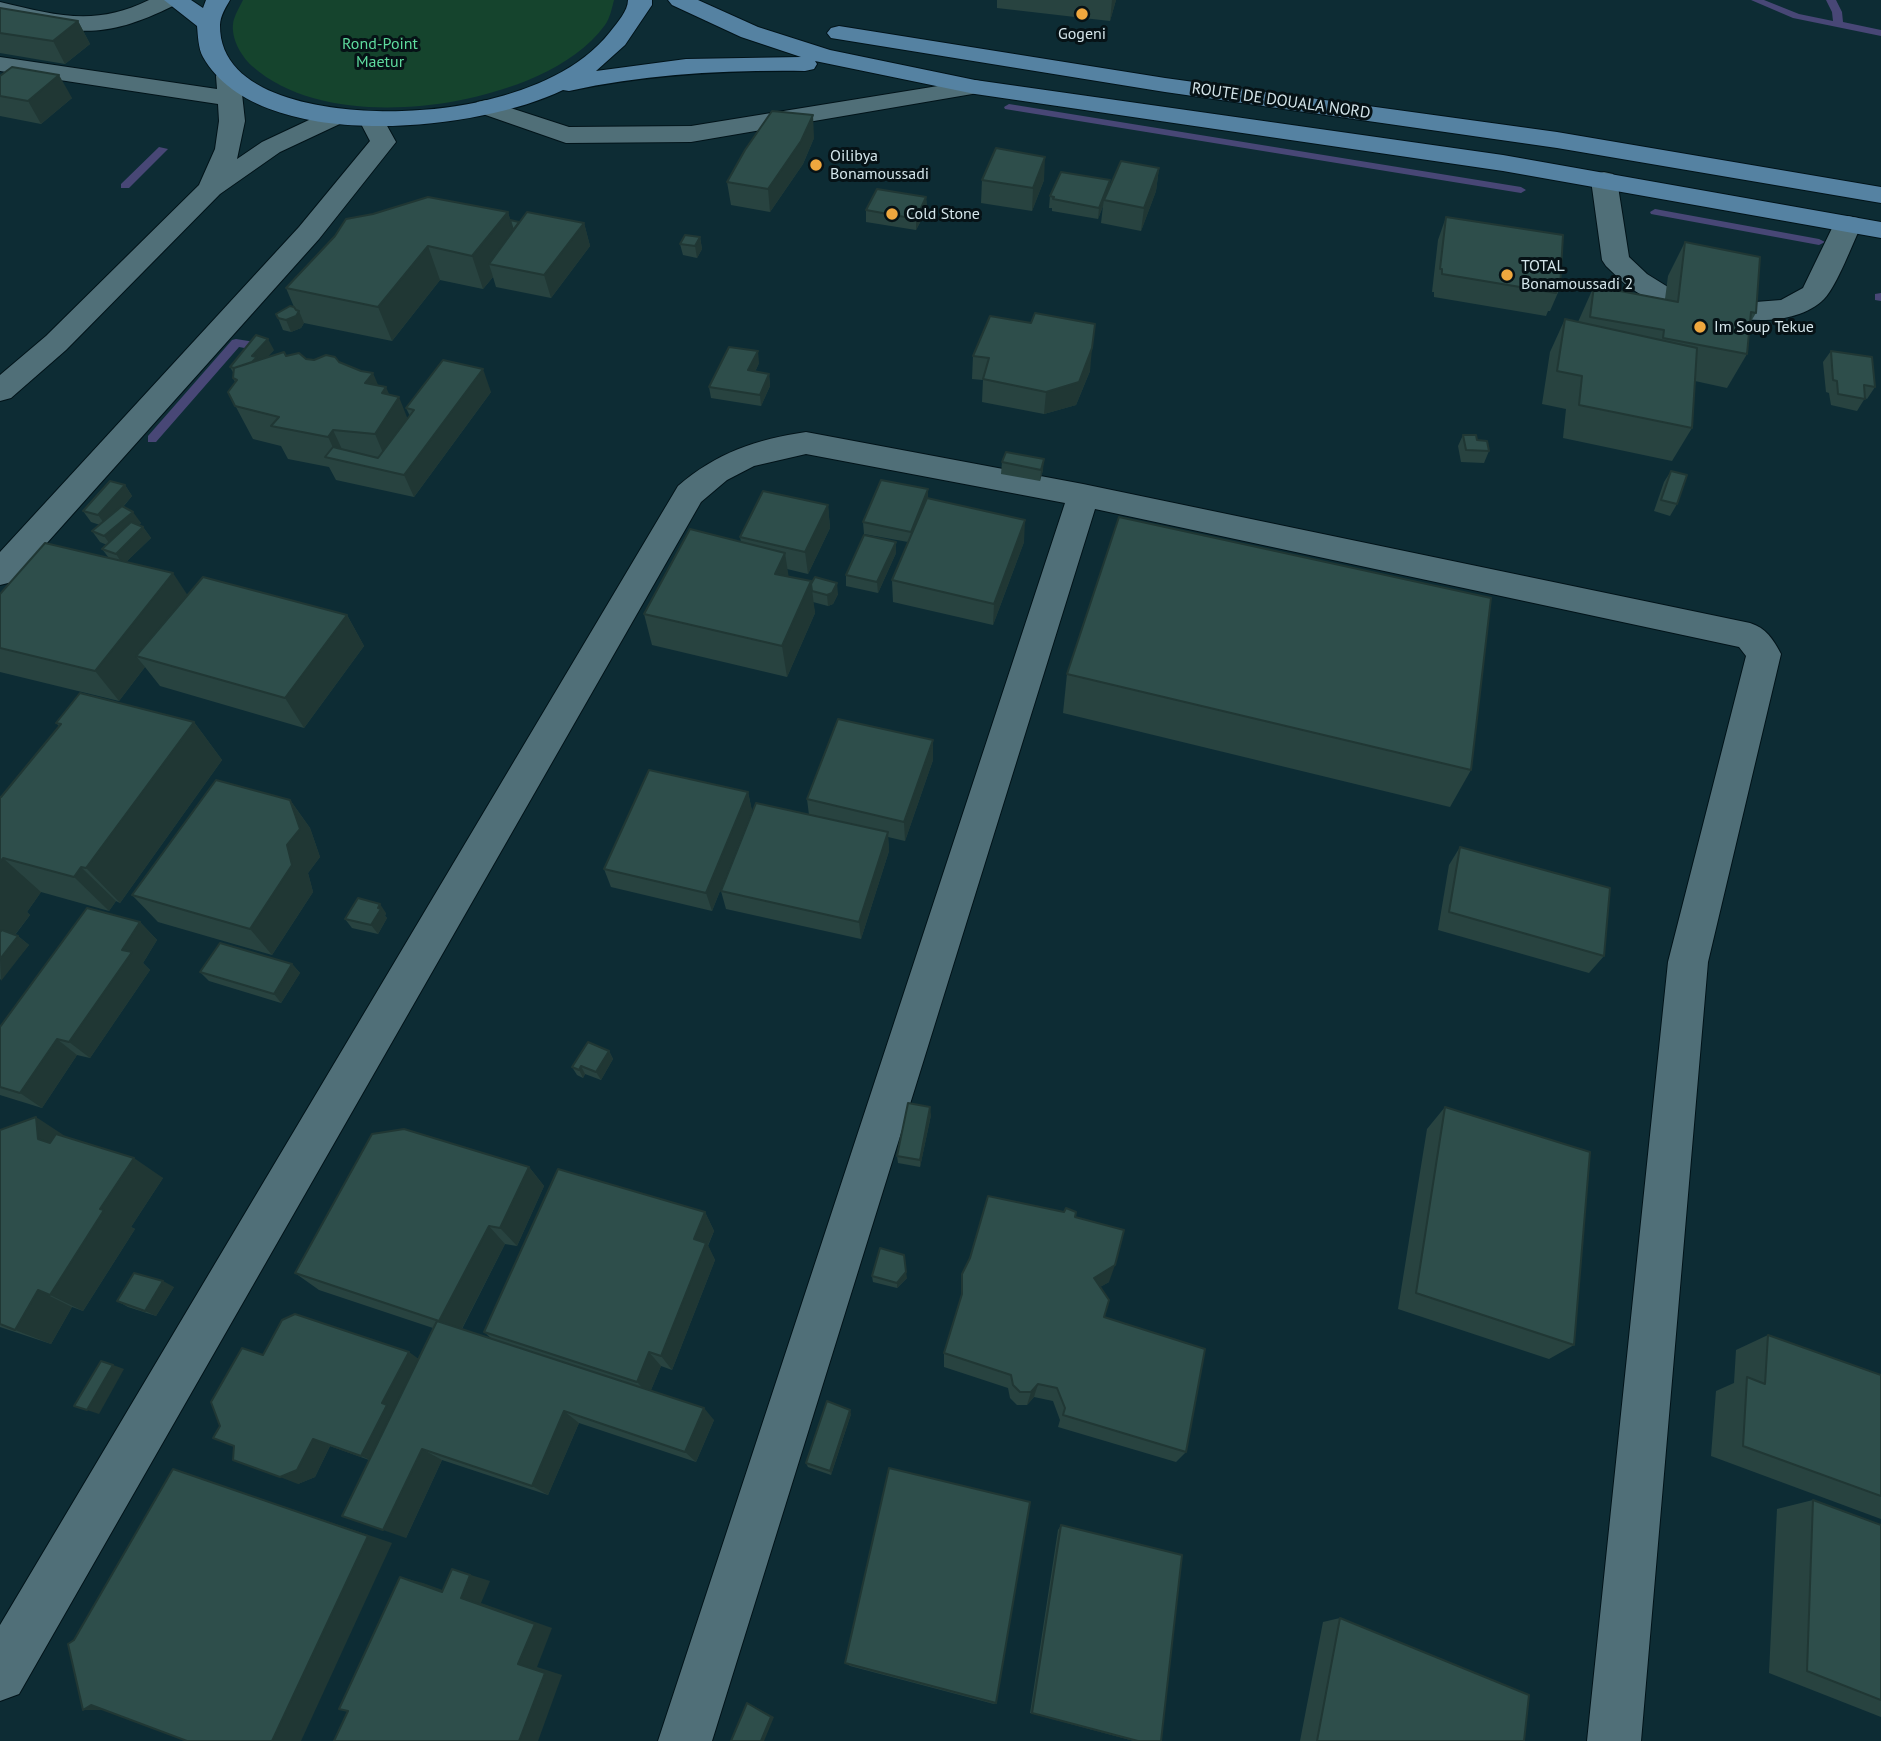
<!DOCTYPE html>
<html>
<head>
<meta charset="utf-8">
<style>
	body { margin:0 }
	canvas { display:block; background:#0d2c34 }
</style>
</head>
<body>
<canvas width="1881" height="1741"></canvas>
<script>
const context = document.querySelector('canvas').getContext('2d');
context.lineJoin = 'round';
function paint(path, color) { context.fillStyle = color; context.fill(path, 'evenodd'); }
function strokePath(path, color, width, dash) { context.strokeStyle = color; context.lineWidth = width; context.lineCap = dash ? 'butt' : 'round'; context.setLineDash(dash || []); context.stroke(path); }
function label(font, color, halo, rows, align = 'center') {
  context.font = font + ' "PT Sans",sans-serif'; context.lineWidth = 6; context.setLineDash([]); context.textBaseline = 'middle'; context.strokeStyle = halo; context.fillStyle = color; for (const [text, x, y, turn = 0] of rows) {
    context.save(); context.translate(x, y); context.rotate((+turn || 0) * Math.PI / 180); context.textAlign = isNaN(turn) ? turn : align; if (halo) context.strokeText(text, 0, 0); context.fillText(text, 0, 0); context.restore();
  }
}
paint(new Path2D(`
	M243,0H614C612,8 610,18 605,25C573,69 508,91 456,101C391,113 304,112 252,66C241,56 229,36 234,19C236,13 240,6 243,0Z`), '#15442d');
paint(new Path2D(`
	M1751,0H1764L1799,14L1833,21L1832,12L1826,0H1836L1842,12L1843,22L1881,30V36L1793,18Z
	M1009,104L1521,187L1526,190L1521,193L1005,109L1004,107Z
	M159,147L168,149L129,188H121V184Z
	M1655,209L1819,239L1825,242L1819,245L1651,214L1650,212Z
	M1881,293V301L1875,300V294Z
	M236,339L261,343L267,347L261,351L239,347L156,442H148V436L232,340Z`), '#484776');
const minor = new Path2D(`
	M149,0H179L175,5C102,41 77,34 0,16V2C55,15 95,27 149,0Z
	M0,57L217,89L216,76L219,71L228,69L237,71L240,76L245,121L237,159L262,142L326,112L335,109L344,112L348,117L344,122L280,152L220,194L66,350L11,398L0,401V375L46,336L199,185L215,149L219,121L218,104L0,71Z
	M975,80L984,82L987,87L984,92L691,142L566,143L477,112L474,107L477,102L486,100L569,127L691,126Z
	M372,112L381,115L396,142L392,147L319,239L12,582L0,585V552L299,227L370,141L359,120L363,115Z
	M1604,172L1613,174L1617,180L1629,257L1647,274L1676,292L1680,298L1676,304L1666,307L1656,304L1627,286L1606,266L1602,260L1591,180L1595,174Z
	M1848,216L1858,218L1862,224C1853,242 1837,286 1824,299C1802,321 1759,324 1730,316L1726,310L1730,304L1781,300L1803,288L1834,224L1838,218Z
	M806,432L1083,484L1750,623C1766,628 1773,639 1781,654L1708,962L1641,1741H1587L1668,962L1746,656L1739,647L1095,509L712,1741H658L1065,503L806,454L754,466L727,480L701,502L19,1694L0,1701V1625L678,486C716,453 757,439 806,432Z`);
const major = new Path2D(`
	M164,0H191L203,8L206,0H230C226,7 220,16 220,25C219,103 345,113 402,111C431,110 459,107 487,100C532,89 581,69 610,32C617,23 628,11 628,0H652V5L625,45L596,71L686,59L801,57L741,37L672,5L668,0H698L758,27L830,50L975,80L1503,155L1881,222V238L1503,171L975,94L815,61L817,64L814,69L805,71C725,70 647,74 569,91L563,90C477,132 259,155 203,57C198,48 198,35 197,26Z
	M839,26L1165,78L1557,132L1881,187V203L1557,148L1165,92L831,38L827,33L831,28Z`);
strokePath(minor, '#001319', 2);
strokePath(major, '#001319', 2);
paint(minor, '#506f78');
paint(major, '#5582a2');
paint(new Path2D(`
	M997,0H1116L1110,21L997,8Z
	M0,8L78,21L90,44L65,64L0,53Z
	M0,76L72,98L41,124L0,116Z
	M814,138L803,164L770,212L731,205L727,182Z
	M1159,168L1156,191L1141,231L1101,223L1103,206L1098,219L1052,211V208H1049L1050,196L1110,180V187Z
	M982,180H1044L1032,211L981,203Z
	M926,197L927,209L916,230L866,222V210Z
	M508,212L510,220L519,222L584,223L590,246L551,298L496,287L493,277L483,289L440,280L392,341L304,323L301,328L291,332L283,330L278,318L294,307L286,288Z
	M1446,217L1560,288L1550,311H1548L1546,316L1434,297V292H1432L1438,240Z
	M700,237L702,249L697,258L683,255L680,244Z
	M1685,242L1756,313L1750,323L1747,354L1727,388L1695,381L1692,428L1672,461L1563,438L1566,409L1542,404L1550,352L1565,319L1578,322L1594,286L1665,299L1668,276Z
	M274,350L267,357L286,356L314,360L339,362L378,385L390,395L408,419L410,416L406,408L491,392L414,497L336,480L329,467L288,459L281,446L253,439L228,392L235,382L233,378L234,374L230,367Z
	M1831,351L1875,387L1867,399L1865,398L1857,411L1831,405L1829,393L1826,392L1823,362Z
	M973,356L1090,371L1076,405L1044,414L982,402L983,380L972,379Z
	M759,363L755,372L769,374L770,386L761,406L711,398L709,387Z
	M1463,435L1477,440L1489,451L1484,463L1461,462L1458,446Z
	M1002,462L1043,470L1040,481L1001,474Z
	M1671,471L1677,504L1670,516L1654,511L1664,482Z
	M125,485L132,496L123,507L141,523L139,525L143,527L151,538L126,562L188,595L347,615L364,646L304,728L160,686L145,667L119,701L0,672V594L109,558L102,549L107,545L100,542L92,531L100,525L91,522L83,511Z
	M928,499L1024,542L993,625L893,602L892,580L908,542L864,534L863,522Z
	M828,505L830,528L808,574L787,569L788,577L838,594L833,604L828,606L813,602L815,613L787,677L652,645L644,614L741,542L740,537Z
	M896,553L878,593L846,586V575Z
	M1067,674L1471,770L1450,807L1063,713Z
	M194,722L222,760L120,903L116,901L109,911L41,892L27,912L30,915L15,935L18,936L29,945L0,980V797H1L59,726L56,723Z
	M933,760L905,841L888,837L889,851L861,939L726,909L721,891L809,815L807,799Z
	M748,792L752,811L712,911L611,887L604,869Z
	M290,800L310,828L320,857L308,873L313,892L272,955L158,922L132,895Z
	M1460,847L1604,956L1589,973L1438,930L1449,865Z
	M386,913L385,916L387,918L378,934L352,928L345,919Z
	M140,922L157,940L143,963L150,970L90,1058L77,1055L42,1108L0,1095V1027Z
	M292,964L300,973L281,1003L209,981L200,972Z
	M609,1051L613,1059L601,1080L585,1074L583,1078L577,1075L572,1067Z
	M1445,1107L1574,1345L1549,1359L1398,1309L1427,1129Z
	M931,1115L920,1167L898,1163L897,1156Z
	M0,1130L65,1137L163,1178L131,1227L135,1229L83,1311L72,1307L51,1344L0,1327Z
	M529,1167L544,1186L517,1246L505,1244L462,1329L492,1339L484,1332L705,1212L714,1231L708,1246L715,1260L672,1370L661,1366L651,1390L714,1420L696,1462L579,1423L548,1495L442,1460L406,1538L369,1460L330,1446L315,1477L298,1484L263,1355L419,1358L433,1328L319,1290L295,1273Z
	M1075,1217L1109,1282L1100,1287L1104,1317L1186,1452L1176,1462L1058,1427L1060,1420L1053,1401L1034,1397L1027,1405H1017L1010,1398L1008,1388L944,1367V1353L961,1297L962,1274Z
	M872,1276L907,1278L897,1288L873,1282Z
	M174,1287L156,1316L128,1307L117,1301Z
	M1768,1335L1881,1375V1519L1711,1456L1716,1391L1734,1383L1736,1350Z
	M851,1414L831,1475L808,1467L806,1463Z
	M1813,1500L1881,1525V1717L1769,1673L1777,1509Z
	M1061,1525L1161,1741H1134L1030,1713L1058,1530Z
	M1340,1618L1524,1741H1300L1323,1622Z
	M845,1663L996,1703L994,1704L850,1666Z`), '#284340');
paint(new Path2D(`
	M1112,0H1116L1110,21Z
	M78,21L90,44L65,64L53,41Z
	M59,75L72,98L41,124L28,101Z
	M813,115L814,138L803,164L770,212L768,189Z
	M1045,157L1044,180L1032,211L1033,188Z
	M1159,168L1156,191L1141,231L1144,208Z
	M1110,180L1109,192L1104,200L1103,206L1098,219L1099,208Z
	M926,197L927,209L916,230V219Z
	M508,212L513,230L519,222L489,264L493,277L483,289L472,256Z
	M584,223L590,246L551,298L544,275Z
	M700,237L702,249L697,258L695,246Z
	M428,246L440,280L392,341L378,307Z
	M299,311L304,323L301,328L291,332L286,320Z
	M268,339L274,350L261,365L250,383L252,356Z
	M1092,348L1090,371L1076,405L1044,414L1046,392Z
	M758,351L759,363L750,382L748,370Z
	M483,369L491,392L414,497L404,475Z
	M373,373L387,406L365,383Z
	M769,374L770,386L761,406L760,395Z
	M386,387L394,405L399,397L412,430L389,467L375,434L382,393Z
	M333,430L348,462L339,460L328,437Z
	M1044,459L1043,470L1040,481L1041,470Z
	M125,485L132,496L106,526L98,515Z
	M928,489V500L911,543V532Z
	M828,505L830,528L808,574L805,552Z
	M133,512L141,523L112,547L104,536Z
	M1025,520L1024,542L993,625L994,604Z
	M143,527L151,538L123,565L116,554Z
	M896,542V553L878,593L877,582Z
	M785,553L790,585L775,574Z
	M173,573L194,605L136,656L145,667L119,701L95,671Z
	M811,581L815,613L787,677L782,646Z
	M837,583L838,594L833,604L828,606L827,595Z
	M347,615L364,646L304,728L285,698Z
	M194,722L222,760L120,903L86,868Z
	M933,740V760L905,841L904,822Z
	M748,792L752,811L712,911L706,893Z
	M290,800L310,828L320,857L308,873L313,892L272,955L250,929L287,845Z
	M888,832L889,851L861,939L859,922Z
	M3,858L41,892L27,912L30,915L0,954V862Z
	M81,867L116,901L109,911L74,877Z
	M380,904L386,913L385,916L387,918L378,934L371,925Z
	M140,922L157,940L143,963L150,970L90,1058L69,1042L122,950Z
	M18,936L29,945L1,981L0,959Z
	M292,964L300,973L281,1003L274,994Z
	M57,1039L77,1055L42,1108L20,1093Z
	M609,1051L613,1059L601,1080L596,1072Z
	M581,1066L585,1074L583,1078L579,1070Z
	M930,1107L931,1115L920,1167V1160Z
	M36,1117L68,1138L70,1160L38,1139Z
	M134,1158L163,1178L131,1227L135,1229L83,1311L50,1295L100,1209Z
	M529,1167L544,1186L517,1246L500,1228Z
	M705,1212L714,1231L708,1245L715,1260L672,1370L661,1356L694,1239Z
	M489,1226L505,1244L458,1336L439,1321Z
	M1115,1265L1109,1282L1088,1294L1094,1278Z
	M906,1272L907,1278L897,1288V1283Z
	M163,1281L174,1287L156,1316L145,1311Z
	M38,1290L72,1307L51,1344L15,1330Z
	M409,1352L423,1362L377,1463L361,1456L382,1403Z
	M649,1352L661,1366L649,1395L637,1382Z
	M113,1365L124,1369L99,1414L87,1410Z
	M1038,1384L1034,1397L1027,1405L1031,1392Z
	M704,1408L714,1420L696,1462L685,1452Z
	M850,1410L851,1414L831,1475L830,1471Z
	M564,1411L579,1423L548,1495L532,1486Z
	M313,1439L330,1446L315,1477L298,1484L280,1477Z
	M422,1449L442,1460L406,1538L383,1530Z
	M173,1469L392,1543L301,1741H272Z
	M452,1569L490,1581L481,1603L552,1628L537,1667L562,1675L538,1741H519L518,1664L442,1592L400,1577L423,1583L462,1597Z
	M747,1703L750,1704L774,1717L764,1741H761Z
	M91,1705L121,1710H83Z`), '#203734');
const building = new Path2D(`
	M0,8L78,21L53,41L0,33Z
	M12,67L59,75L28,101L0,96V76Z
	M772,111L813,115L801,141L768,189L727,182L745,150Z
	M996,148L1045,157L1033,188L982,180Z
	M1121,161L1159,168L1144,208L1104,200Z
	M1061,172L1110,180L1099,208L1053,199L1054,197L1050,196Z
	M877,189L926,197L916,219L866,210Z
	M428,197L508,212L472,256L428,246L378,307L286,288L335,236L346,219L373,214Z
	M527,212L584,223L544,275L489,264Z
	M1446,217L1563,235L1560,288L1556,287V293L1442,274V269H1440Z
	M510,220L519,222L513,230Z
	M685,235L700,237L695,246L680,244Z
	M1685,242L1760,257L1756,313L1751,312L1747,354L1663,338L1664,330L1590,317L1594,286L1678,302Z
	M290,306L294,307L296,310L299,311L296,316L286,320L278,318L276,314Z
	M1035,313L1095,324L1092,348L1079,382L1046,392L983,379L989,358L973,356L990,316L1031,323Z
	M1565,319L1697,348L1692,428L1579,405L1582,376L1557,371Z
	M256,335L268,339L252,356L257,357L252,362L234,368L230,367Z
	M729,347L758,351L748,370L769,374L760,395L709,387Z
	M1831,351L1872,357L1875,387L1864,385L1865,399L1838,394L1837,381L1833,380Z
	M284,352L286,356L299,353L306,359L314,360L326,355L335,357L339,362L361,371L373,373L365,383L386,387L382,393L399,397L375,434L333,430L328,437L271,426L279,417L235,406L228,392L237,380L233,378L234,368Z
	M443,360L483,369L404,475L325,457L333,447L378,458L414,410L406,408Z
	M1463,435H1476L1477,440L1487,441L1489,451L1466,450Z
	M1006,452L1044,459L1041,470L1002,462Z
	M1671,471L1687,475L1677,504L1661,500Z
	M881,480L928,489L911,532L863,522Z
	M110,481L125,485L98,515L83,511Z
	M763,491L828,505L805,552L740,537Z
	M927,498L1025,520L994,604L892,580Z
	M122,506L133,512L104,536L92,531Z
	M1119,517L1491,598L1471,770L1067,674Z
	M131,522L143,527L116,554L102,549Z
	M690,529L785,553L775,574L811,581L782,646L644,614Z
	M864,535L896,542L877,582L846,575Z
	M45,543L173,573L95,671L0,648V594Z
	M203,577L347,615L285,698L136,656Z
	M815,577L837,583L832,593L827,595L812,591L811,584Z
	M80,693L194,722L86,868L81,867L74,877L3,858L0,862V797H1L61,724L56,723Z
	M838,719L933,740L904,822L807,799Z
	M649,770L748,792L706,893L604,869Z
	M216,780L290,800L300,829L287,845L292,865L250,929L132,895Z
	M756,803L888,832L859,922L721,891Z
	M1460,847L1610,888L1604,956L1449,912Z
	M358,898L380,904L378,908L381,909L371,925L345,919Z
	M87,908L140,922L122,950L132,952L69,1042L57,1039L20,1093L0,1087V1027Z
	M2,930L18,936L0,959V932Z
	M220,943L292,964L274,994L200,972Z
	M588,1042L609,1051L596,1072L581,1066L579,1070L572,1067Z
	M908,1103L930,1107L920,1160L897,1156Z
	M1445,1107L1590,1152L1574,1345L1416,1293Z
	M36,1117L38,1139L50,1143L56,1134L134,1158L100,1209L104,1210L50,1295L38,1290L15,1330L0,1324V1130Z
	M404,1129L529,1167L500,1228L489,1226L439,1321L295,1273L372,1134Z
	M558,1169L705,1212L694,1239L706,1243L661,1356L649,1352L637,1382L484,1332Z
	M988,1196L1064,1212L1066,1208L1076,1212L1075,1217L1124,1230L1115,1265L1094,1278L1109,1300L1104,1317L1205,1349L1186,1452L1063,1415L1065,1408L1057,1388L1038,1384L1031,1392H1020L1013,1385L1011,1375L944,1353L962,1294V1274L970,1258Z
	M880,1248L904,1255L906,1272L897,1283L872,1276Z
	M134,1273L163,1281L145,1311L117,1301Z
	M295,1314L409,1352L382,1403L387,1405L361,1456L313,1439L297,1470L280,1477L233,1460L234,1446L213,1438L220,1426L211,1402L242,1348L263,1355L282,1320Z
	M437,1321L704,1408L685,1452L564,1411L532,1486L422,1449L383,1530L342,1516Z
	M1768,1335L1881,1375V1496L1743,1446L1747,1377L1765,1384Z
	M101,1361L113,1365L87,1410L74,1406Z
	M827,1401L850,1410L830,1471L806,1463Z
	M889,1468L1030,1502L996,1703L845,1663Z
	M173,1469L368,1536L272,1741H187L91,1705L83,1710L68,1644L74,1640Z
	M1813,1500L1881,1525V1700L1807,1671Z
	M1061,1525L1182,1555L1161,1741H1138L1032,1713Z
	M452,1569L470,1575L461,1598L535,1624L518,1664L545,1673L519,1741H334L348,1711L339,1709L400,1577L442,1592Z
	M1340,1618L1529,1695L1524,1741H1317Z
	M747,1703L771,1717L761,1741H731Z`);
paint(building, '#2e4e4b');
strokePath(building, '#203734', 2);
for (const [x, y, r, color] of [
	[1082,14,7,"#efa73e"],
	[816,165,7,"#efa73e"],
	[892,214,7,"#efa73e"],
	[1507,275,7,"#efa73e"],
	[1700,327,7,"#efa73e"]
]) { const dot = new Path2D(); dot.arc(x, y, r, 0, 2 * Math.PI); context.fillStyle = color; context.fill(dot); strokePath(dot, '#061216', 2.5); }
label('16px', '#d4e5ea', '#061216', [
	["Gogeni",1082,34,"center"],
	["Oilibya",830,156],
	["Bonamoussadi",830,174],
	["Cold Stone",906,214],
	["TOTAL",1521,266],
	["Bonamoussadi 2",1521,284],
	["Im Soup Tekue",1714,327]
], 'left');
label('16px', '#5edb9e', '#061216', [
	["Rond-Point",380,44],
	["Maetur",380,62]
]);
label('16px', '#d4e5ea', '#061216', [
	["ROUTE DE DOUALA NORD",1281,101,8]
]);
</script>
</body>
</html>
